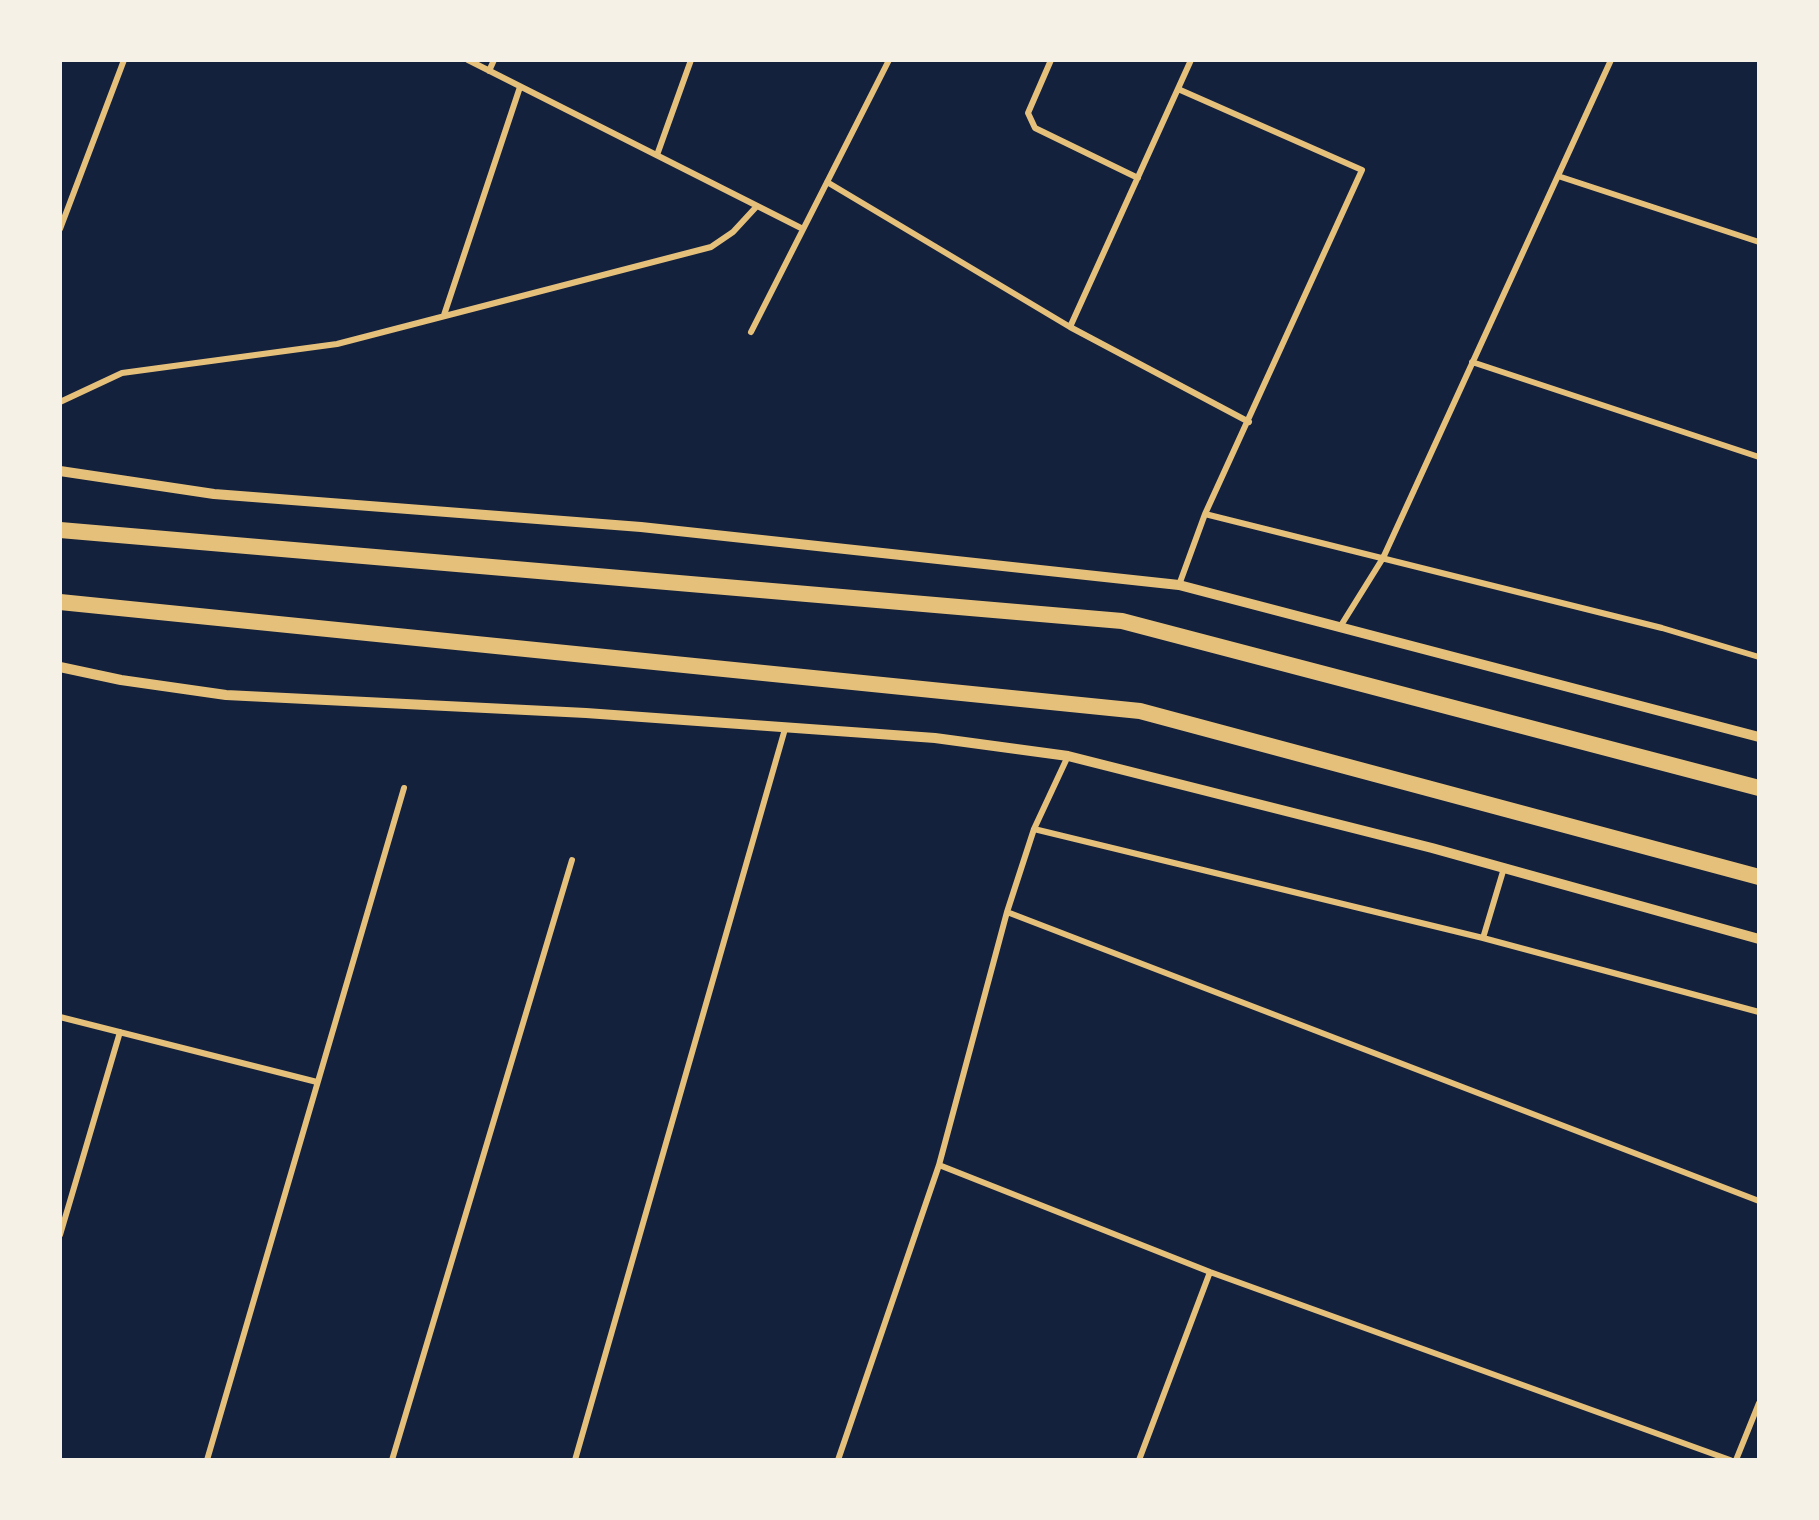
<!DOCTYPE html>
<html>
<head>
<meta charset="utf-8">
<style>
	body { margin:0 }
	#map { position:relative; width:1819px; height:1520px; overflow:hidden; background:#14213d; font-family:"Exo 2",sans-serif }
	canvas { display:block }
	.frame { position:absolute; inset:0; border:62px solid #f6f1e7; pointer-events:none }
</style>
</head>
<body>
<div id="map">
<canvas width="1819" height="1520"></canvas>
<div class="frame"></div>
</div>
<script>
const context = document.querySelector('canvas').getContext('2d');
context.lineJoin = 'round';
function strokePath(path, color, width, dash) { context.strokeStyle = color; context.lineWidth = width; context.lineCap = dash ? 'butt' : 'round'; context.setLineDash(dash || []); context.stroke(path); }
strokePath(new Path2D(`
	M468,60L803,229
	M1051,60L1028,113L1035,128L1138,178
	M489,71L494,60
	M1178,89L1362,170L1205,514L1179,585
	M657,155L691,60
	M1558,176L1759,242
	M827,182L1070,327L1249,422
	M60,229L124,60
	M444,315L520,87
	M1070,327L1191,60
	M751,332L889,60
	M1472,362L1759,457
	M60,402L122,373L337,344L711,247L733,232L757,206
	M1205,514L1662,628L1759,657
	M1340,627L1383,558L1611,60
	M1034,829L1483,938
	M1504,868L1483,938L1759,1012
	M1007,912L1759,1201
	M60,1017L317,1082
	M939,1165L1210,1272L1730,1460
	M60,1235L120,1032
	M207,1460L404,788
	M392,1460L572,860
	M575,1460L785,729
	M838,1460L939,1165L1007,912L1034,829L1068,756
	M1139,1460L1210,1272
	M1736,1460L1759,1403`), '#e5c07b', 6);
strokePath(new Path2D(`
	M60,471L214,494L641,527L1179,585L1759,737
	M60,667L121,680L226,695L586,713L935,738L1068,756L1432,848L1759,939`), '#e5c07b', 10);
strokePath(new Path2D(`
	M60,530L1122,621L1759,788
	M60,602L1140,711L1759,877`), '#e5c07b', 16);
</script>
</body>
</html>
